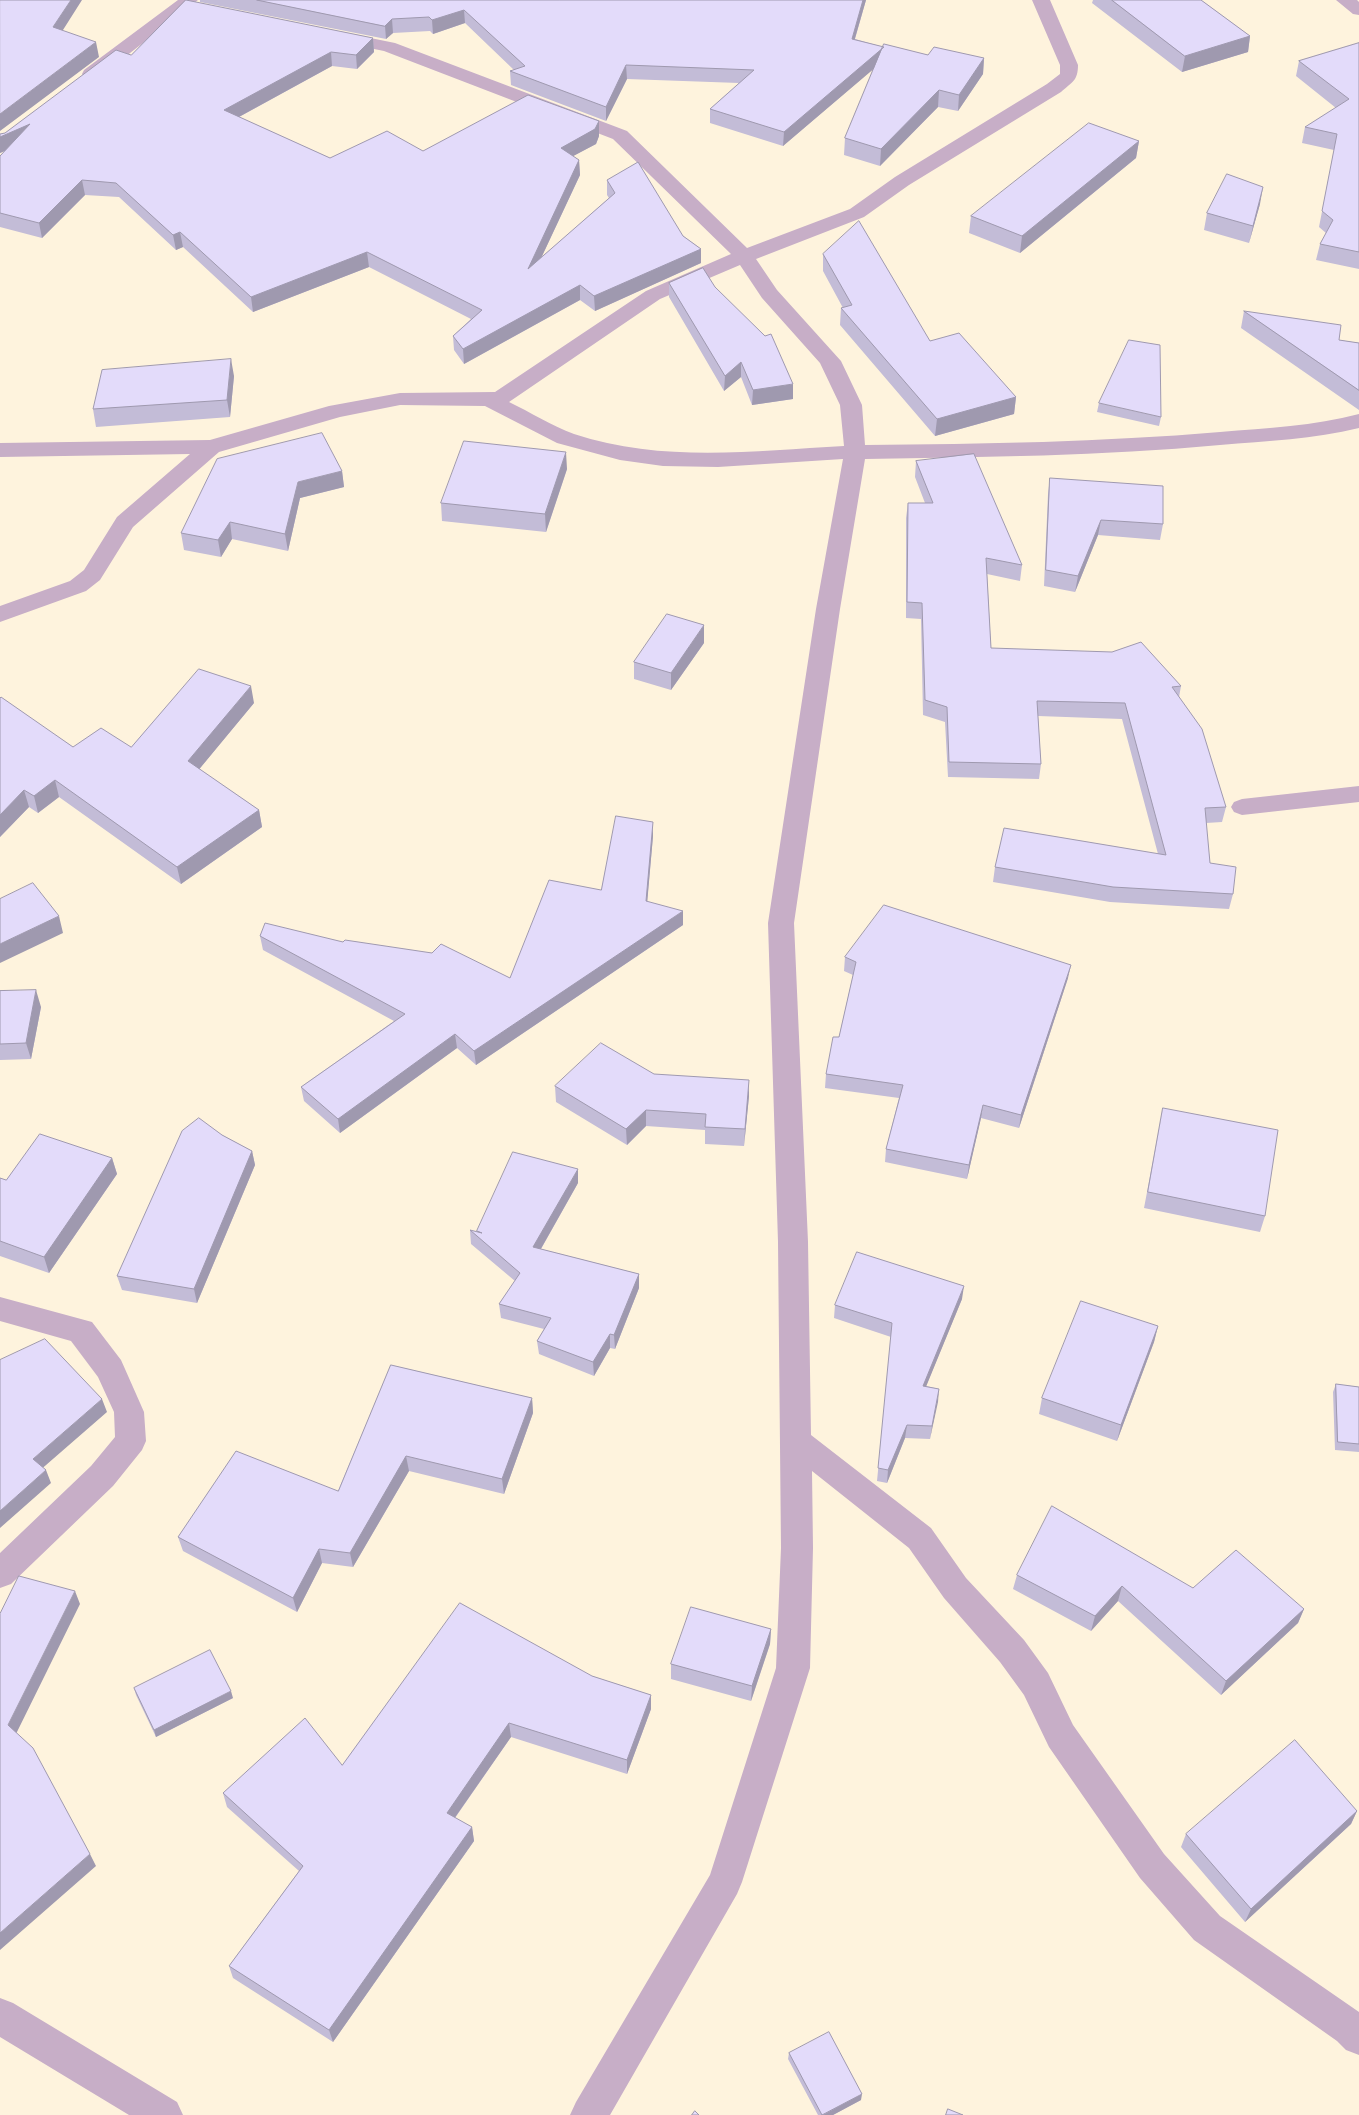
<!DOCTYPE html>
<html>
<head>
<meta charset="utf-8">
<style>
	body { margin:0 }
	canvas { display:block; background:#fef3dd }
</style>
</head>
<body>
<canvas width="1359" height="2115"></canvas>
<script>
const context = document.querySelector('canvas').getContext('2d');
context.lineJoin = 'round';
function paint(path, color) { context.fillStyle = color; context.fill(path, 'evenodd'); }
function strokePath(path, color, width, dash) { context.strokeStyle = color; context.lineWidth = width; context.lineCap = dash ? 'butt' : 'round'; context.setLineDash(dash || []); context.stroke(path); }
paint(new Path2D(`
	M1359,786V802L1242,815L1234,812L1231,807L1234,802L1242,799Z`), '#c7aec7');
paint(new Path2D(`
	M178,0H198L98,78L91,80L84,78L82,74L84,70Z
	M1032,0H1050L1078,65C1078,81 1072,82 1061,92L909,185L864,217L756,259L777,290L841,361L862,405L865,445C984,444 1102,442 1220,432C1267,428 1314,426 1359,414V428C1314,439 1267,441 1220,445C1102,456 984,457 865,459L840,609L794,923L808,1242L811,1435L931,1528L966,1578L1024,1640L1048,1673L1073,1725L1164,1854L1220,1916L1359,2012V2055L1346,2050L1337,2041L1194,1940L1140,1878L1049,1747L1024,1695L1000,1662L944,1598L909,1548L812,1471L813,1548L810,1668L742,1882L737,1894L610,2115H570L576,2102L710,1875L776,1668L781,1548L778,1242L768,923L816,609L843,459L718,467L663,466L620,460L557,443L485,406L400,405L340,417L219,452L133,527L100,580L86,591L0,622V606L70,581L84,570L117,517L190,454L0,457V443L210,440L329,406L400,393L495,392L646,291L731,254L613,139L384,51L330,40L327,36L330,32L336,31L395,43L627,131L747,248L850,209L895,177L1047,84L1060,74V65ZM740,265L762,298L820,363L840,405L844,446C753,451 662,463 574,434C552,426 530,412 509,402L660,299Z
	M1336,0H1357L1359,2V15L1353,14Z
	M0,1297L92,1322L121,1360L125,1369L144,1412L146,1441L142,1450L113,1486L11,1584L0,1588V1553L91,1466L115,1437L114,1412L98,1377L71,1341L0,1321Z
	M0,1998L13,2003L177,2102L183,2115H129L0,2037Z`), '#c7aec7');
paint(new Path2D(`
	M200,0H866L855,39L883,47L928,55L984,58L983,74L958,111L938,107L880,166L844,155L845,138L874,68L783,146L710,123V109L739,83L627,79L606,121L511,85L510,71L514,70L465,23L433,34L430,31L393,33L386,39L200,2Z
	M1093,0H1201L1250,36L1248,52L1182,72L1092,3Z
	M373,38L374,52L357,69L332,66L239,117L330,158L423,151L599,136L596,144L573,156L579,160L580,175L541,258L609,198L607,195V180L701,249V263L595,311L580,300L464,364L454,350L453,336L471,319L369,267L253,312L183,247L176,250L119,197L85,195L42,238L0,227V156L5,151L0,153V134L5,133L131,55Z
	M1359,43V269L1316,260L1320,244L1326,233L1319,227L1334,150L1302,143L1305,127L1336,108L1296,76L1299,61Z
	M1139,141L1136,158L1020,253L969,233L971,216Z
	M1260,204L1249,243L1204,230L1207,213Z
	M823,254L930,341L1016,397L1014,414L935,436L840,325L841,308H843L823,271Z
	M669,283L715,287L793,399L752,405L741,377L724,391L669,297Z
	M1244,311L1339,340L1359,343V410L1241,328Z
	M234,376L230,417L96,427L93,409Z
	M1099,403L1161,417L1159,426L1097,412Z
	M916,461L1022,565L1020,581L987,574L991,648L1181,686L1179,697L1226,807L1222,822L1206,823L1210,863L1233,894L1229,909L1110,902L993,882L995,867L1158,854L1122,719L1038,716L1041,764L1039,779L948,777L945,722L923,715L921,619L906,618V518L908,503H925L915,477Z
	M567,469L546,532L442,521L441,503Z
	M342,471L344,487L300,498L288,551L232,539L221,557L184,550L181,533Z
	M1050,478L1163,524L1160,540L1098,535L1075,592L1044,586L1048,494Z
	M704,643L671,690L634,679V662Z
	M0,698L73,747H131L254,703L199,769L259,810L262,827L181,884L59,797L38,813L29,807L0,837Z
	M653,836L647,902L683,925L476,1065L457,1048L340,1133L304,1101L301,1087L394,1021L263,950L260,936L343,942L510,978L601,890Z
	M845,957L1068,978L1019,1128L981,1118L967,1179L885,1162L886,1149L899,1098L825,1088L826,1074L839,1037L853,975L844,971Z
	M0,991L41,1007L31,1059L0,1060Z
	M555,1086L749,1096L744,1146L705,1144V1130L646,1126L627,1145L556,1102Z
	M1163,1108L1265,1216L1260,1232L1144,1208Z
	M222,1135L252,1151L255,1165L197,1303L122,1290L117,1276Z
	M112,1158L117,1174L49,1273L0,1256V1178L6,1180Z
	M578,1183L541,1249L639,1274V1288L615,1349L610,1348L594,1376L539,1354L537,1341L544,1329L501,1318L499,1304L515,1281L471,1244L470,1230L477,1232V1231Z
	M962,1299L926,1386L939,1389L930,1439L905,1438L887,1483L877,1481L891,1337L834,1318L835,1305Z
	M1158,1326L1154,1342L1117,1441L1039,1414L1042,1398Z
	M391,1365L532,1398L533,1413L504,1494L409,1471L353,1567L322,1563L297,1612L183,1551L178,1537L338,1491Z
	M1336,1384L1359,1387V1452L1335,1450L1333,1392Z
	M1017,1575L1193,1588L1304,1609L1298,1623L1221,1695L1118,1601L1091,1631L1013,1589Z
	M771,1629L770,1644L751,1701L671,1679V1664Z
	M592,1676L651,1695V1709L627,1774L511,1737L455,1818L472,1827L474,1841L333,2042L233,1978L229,1966L299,1871L227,1807L223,1793L342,1765Z
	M134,1688L233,1698L156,1737L136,1695Z
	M1357,1811L1351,1824L1245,1922L1181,1847L1186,1834Z
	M789,2053L861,2100L833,2115H818L788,2059Z`), '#c3bcd7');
paint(new Path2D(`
	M71,0H82L56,41L53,27Z
	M863,0H866L851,52L852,39Z
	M464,10L465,23L433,34L432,20Z
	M392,19L393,33L386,39L385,26Z
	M1250,36L1248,52L1182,72L1185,56Z
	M373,38L374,52L357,69L356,55Z
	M96,42L99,57L0,131V114Z
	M884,47L883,61L783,146L784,132Z
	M331,52L332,66L226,124L224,110Z
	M984,58L983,74L958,111L959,95Z
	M626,65L627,79L606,121V107Z
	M939,90L938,107L880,166L881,149Z
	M599,121V136L596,144L562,162L561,148Z
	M30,124L33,139L0,153V137Z
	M1139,141L1136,158L1020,253L1022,236Z
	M579,160L580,175L529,284L528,269Z
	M82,180L85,195L42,238L39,223Z
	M1263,187L1260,204L1249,243L1253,226Z
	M180,232L183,247L176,250L173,235Z
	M701,249V263L595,311L594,296Z
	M367,252L369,267L253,312L251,297Z
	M580,285V300L464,364L463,349Z
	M231,359L234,376L230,417L227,400Z
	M741,362V377L724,391L725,376Z
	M793,384V399L752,405L753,390Z
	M1016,397L1014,414L935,436L937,419Z
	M566,452L567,469L546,532L545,514Z
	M342,471L344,487L300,498L288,551L285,534L298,482Z
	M1101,520L1098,535L1075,592L1078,576Z
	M230,522L232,539L221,557L218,540Z
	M704,625V643L671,690V673Z
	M251,686L254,703L192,778L188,761Z
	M55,780L59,797L38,813L34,796Z
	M24,790L29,807L0,837V815Z
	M259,810L262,827L181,884L177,867Z
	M653,822V836L646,916V901Z
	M683,911V925L476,1065L474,1051Z
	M59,916L63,933L0,963V944Z
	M1071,965L1068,978L1019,1128L1021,1115Z
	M36,990L41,1007L31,1059L26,1043Z
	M455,1034L457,1048L340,1133L338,1119Z
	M749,1080V1096L744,1146L745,1129Z
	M983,1105L981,1118L967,1179L969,1165Z
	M646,1110V1126L627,1145L626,1129Z
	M252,1151L255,1165L197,1303L194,1289Z
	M112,1158L117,1174L49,1273L44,1257Z
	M578,1169V1183L534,1261L533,1247Z
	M639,1274V1288L615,1349L614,1335Z
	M964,1286L962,1299L921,1399L923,1386Z
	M1158,1326L1154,1342L1117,1441L1121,1425Z
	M610,1334V1348L594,1376L593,1362Z
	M939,1389L938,1402L930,1439L932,1426Z
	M532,1398L533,1413L504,1494L502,1479Z
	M102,1399L107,1412L38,1472L33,1459Z
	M907,1425L905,1438L887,1483L888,1470Z
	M406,1456L409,1471L353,1567L350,1553Z
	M46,1470L51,1483L0,1528V1511Z
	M319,1549L322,1563L297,1612L293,1598Z
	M1122,1586L1118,1601L1091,1631L1095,1616Z
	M75,1591L80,1604L14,1738L8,1725Z
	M1304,1609L1298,1623L1221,1695L1226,1681Z
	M771,1629L770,1644L751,1701L752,1686Z
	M231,1691L233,1698L156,1737L154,1730Z
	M651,1695V1709L627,1774V1760Z
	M509,1723L511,1737L449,1826L447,1813Z
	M1357,1811L1351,1824L1245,1922L1251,1909Z
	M472,1827L474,1841L333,2042L329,2030Z
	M90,1854L96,1866L0,1950V1933Z
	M862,2094L861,2100L833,2115H823Z`), '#9f99af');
const building = new Path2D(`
	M0,0H71L53,27L96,42L0,114Z
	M186,0L373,38L356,55L331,52L224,110L330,158L387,131L423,151L528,95L599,121L595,129L561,148L579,160L528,269L615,193L607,180L638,162L683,236L701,249L594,296L580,285L463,349L453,336L482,310L367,252L251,297L180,232L173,235L116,183L82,180L39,223L0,213V156L30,124L0,137V134L5,133L116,50L131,55Z
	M257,0H863L852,39L884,47L784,132L710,109L754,70L626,65L606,107L510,71L525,66L464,10L432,20L429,17L392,19L385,26Z
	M1112,0H1201L1250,36L1185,56Z
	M1359,43V252L1320,244L1333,220L1322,211L1337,134L1305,127L1349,99L1299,61Z
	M884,44L928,55L934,47L984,58L959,95L939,90L881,149L845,138Z
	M1089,123L1139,141L1022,236L971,216Z
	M1227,174L1263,187L1253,226L1207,213Z
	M859,221L930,341L959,333L1016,397L937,419L841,308L852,305L823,254Z
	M703,268L715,287L765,336L771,334L793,384L753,390L741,362L725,376L669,283Z
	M1244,311L1341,325L1339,340L1359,343V390Z
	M1129,340L1160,345L1161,417L1099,403Z
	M231,359L227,400L93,409L102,370Z
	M322,433L342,471L298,482L285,534L230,522L218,540L181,533L217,459Z
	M464,441L566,452L545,514L441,503Z
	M974,454L1022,565L986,558L991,648L1112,652L1141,642L1181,686L1172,687L1202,729L1226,807L1205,808L1210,863L1236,867L1233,894L1113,887L995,867L1004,828L1166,855L1125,703L1037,701L1041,764L949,762L947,707L925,700L922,603L907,602L908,503H933L916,461Z
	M1050,478L1163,486V524L1101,520L1078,576L1046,570Z
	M667,614L704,625L671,673L634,662Z
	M199,669L251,686L188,761L259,810L177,867L55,780L34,796L24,790L0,815V698L1,697L73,747L101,728L131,747Z
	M616,816L653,822L646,901L683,911L474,1051L455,1034L338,1119L301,1087L405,1014L260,936L265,923L343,942L345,940L432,953L441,944L510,978L549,880L601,890Z
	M33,883L59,916L0,944V899Z
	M884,905L1071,965L1021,1115L983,1105L969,1165L886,1149L903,1085L826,1074L833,1037H839L856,962L845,957Z
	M36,990L26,1043L0,1044V991Z
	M601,1043L654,1074L749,1080L745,1129L705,1127L706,1114L646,1110L626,1129L555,1086Z
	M1163,1108L1278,1130L1265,1216L1148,1192Z
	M199,1118L222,1135L252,1151L194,1289L117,1276L182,1131Z
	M40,1134L112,1158L44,1257L0,1241V1178L6,1180Z
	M513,1152L578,1169L533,1247L639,1274L614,1335L610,1334L593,1362L537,1341L551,1318L499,1304L520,1273L470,1230L482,1233L477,1231Z
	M857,1252L964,1286L923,1386L939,1389L932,1426L907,1425L888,1470L878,1468L892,1323L835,1305Z
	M1081,1301L1158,1326L1121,1425L1042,1398Z
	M45,1339L102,1399L33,1459L46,1470L0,1511V1360Z
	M391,1365L532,1398L502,1479L406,1456L350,1553L319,1549L293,1598L178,1537L236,1451L338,1491Z
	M1336,1384L1359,1387V1444L1338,1442Z
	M1052,1506L1193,1588L1236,1550L1304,1609L1226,1681L1122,1586L1095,1616L1017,1575Z
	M19,1576L75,1591L8,1725L33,1748L90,1854L0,1933V1614Z
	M460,1603L592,1676L651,1695L627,1760L509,1723L447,1813L472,1827L329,2030L229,1966L303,1866L223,1793L305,1718L342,1765Z
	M691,1607L771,1629L752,1686L671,1664Z
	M210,1650L231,1691L154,1730L134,1688Z
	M1295,1740L1357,1811L1251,1909L1186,1834Z
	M829,2032L862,2094L822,2115L789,2053Z
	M948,2109L963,2115H946Z
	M695,2111L699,2115H692Z`);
paint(building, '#e3dbfa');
strokePath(building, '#9f99af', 1);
</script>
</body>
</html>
